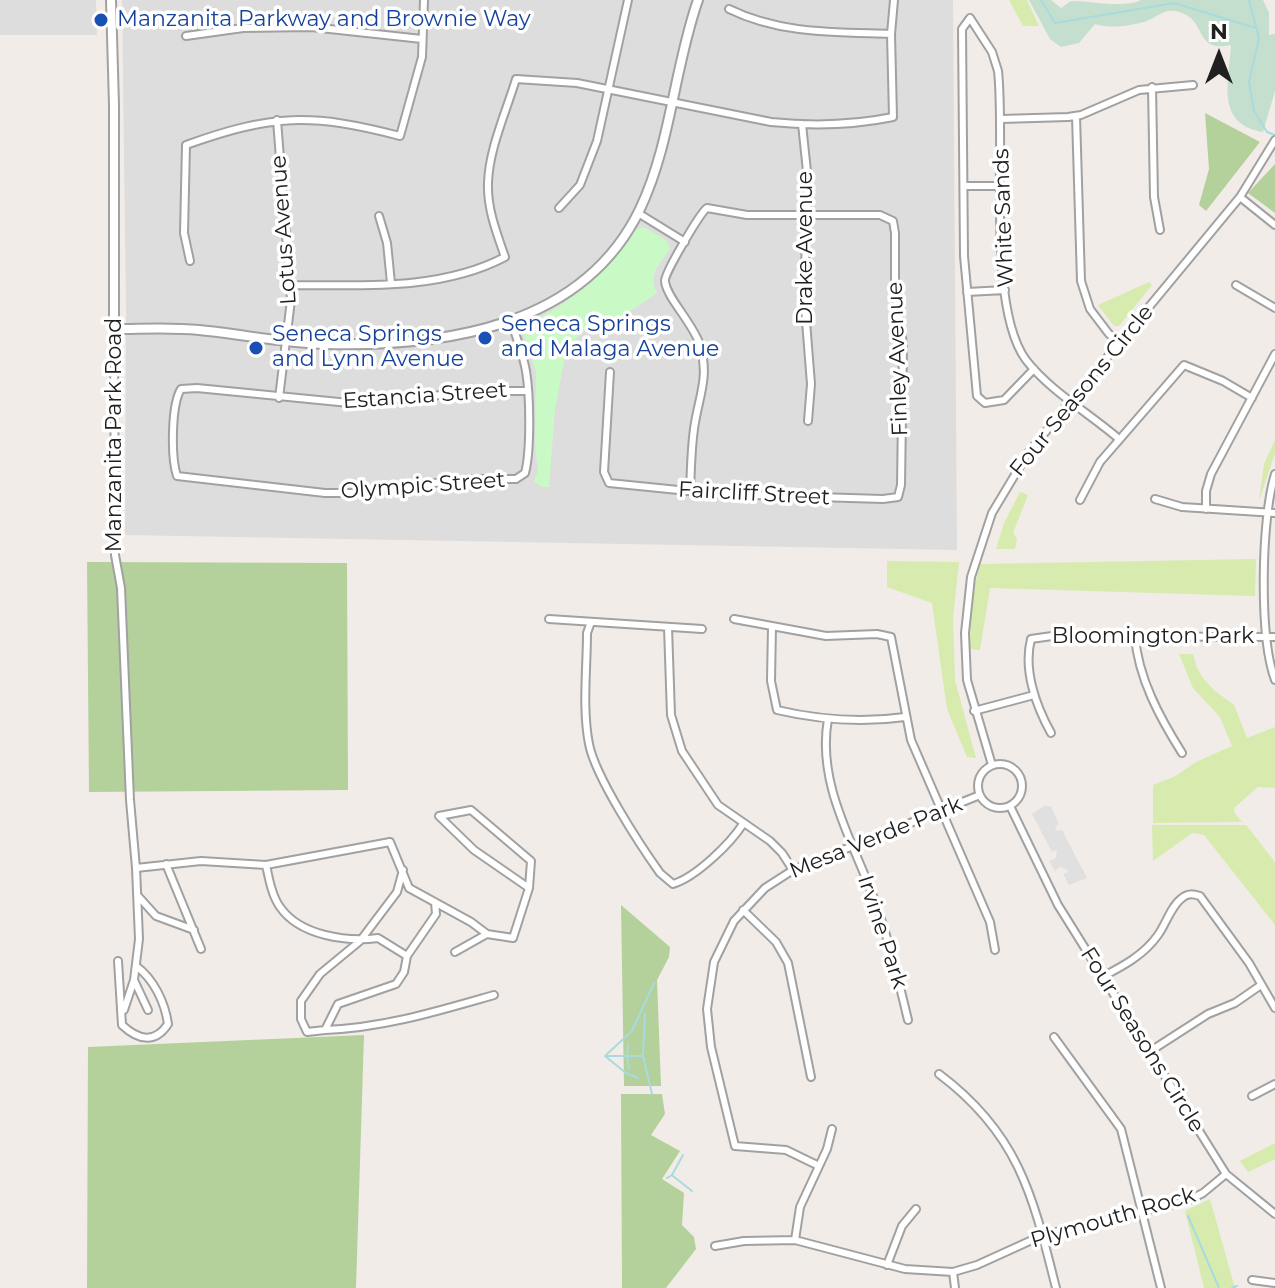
<!DOCTYPE html>
<html>
<head>
<meta charset="utf-8">
<style>
	body { margin:0 }
	#map { position:relative; width:1275px; height:1288px; overflow:hidden; background:#f1ece7; font-family:Montserrat,sans-serif }
	canvas { display:block }
	.north { position:absolute; left:1179px; top:16px; width:80px; height:80px; -webkit-text-stroke:6px #fff; paint-order:stroke; rotate:0deg; font-size:22px; font-weight:700; line-height:32px; text-align:center; color:#202020 }
	.north::after { content:''; display:block; margin:auto; width:28px; height:36px; background:#202020; clip-path:polygon(50% 0,100% 100%,50% 72%,0 100%) }
</style>
</head>
<body>
<div id="map">
<canvas width="1275" height="1288"></canvas>
<div class="north">N</div>
</div>
<script>
const context = document.querySelector('canvas').getContext('2d');
context.lineJoin = 'round';
function paint(path, color) { context.fillStyle = color; context.fill(path, 'evenodd'); }
function strokePath(path, color, width, dash) { context.strokeStyle = color; context.lineWidth = width; context.lineCap = dash ? 'butt' : 'round'; context.setLineDash(dash || []); context.stroke(path); }
function label(font, color, halo, rows, align = 'center') {
  context.font = font + ' Montserrat,sans-serif'; context.lineWidth = 7; context.setLineDash([]); context.textBaseline = 'middle'; context.strokeStyle = halo; context.fillStyle = color; for (const [text, x, y, turn = 0] of rows) {
    context.save(); context.translate(x, y); context.rotate((+turn || 0) * Math.PI / 180); context.textAlign = isNaN(turn) ? turn : align; if (halo) context.strokeText(text, 0, 0); context.fillText(text, 0, 0); context.restore();
  }
}
paint(new Path2D(`
	M0,0H96L97,35H0Z
	M122,0H953L957,550L125,535L126,310Z`), '#dedddd');
paint(new Path2D(`
	M1009,0H1027L1039,26H1023Z
	M1149,282L1152,285L1119,326H1114L1098,305Z
	M1275,440V453L1259,501L1264,464Z
	M1020,492L1028,495L1013,533L1017,538L1015,549H996L1004,523Z
	M1256,559L1255,596L990,588L980,650L970,649L971,601L980,564Z
	M887,561L959,562L953,618L955,680L976,758L967,757L947,709L932,603L887,587Z
	M1179,654H1193L1197,668L1203,678L1215,691L1234,705L1247,738L1275,727V788L1258,787L1235,807L1234,812L1242,822L1153,823V785L1174,777L1196,762L1232,746L1220,717L1193,688Z
	M1152,825H1246L1275,862V925L1204,835L1192,833L1153,861Z
	M1275,1143V1159L1248,1172L1240,1161Z
	M1210,1199L1235,1288H1204L1185,1211Z`), '#d6ebad');
paint(new Path2D(`
	M1205,113L1260,142L1206,211L1199,205L1209,169Z
	M1275,164V213L1248,193Z
	M87,562L347,563L348,790L89,792Z
	M621,905L670,947L669,957L657,980L661,1086H624Z
	M364,1035L356,1288H87L88,1047Z
	M621,1094H662L665,1114L651,1135L680,1151L662,1179L684,1193L682,1225L694,1237L696,1249L666,1288H622Z`), '#b4d09b');
paint(new Path2D(`
	M1029,0H1051L1061,8C1065,6 1067,3 1071,1C1087,0 1124,9 1141,0H1263L1269,13V35L1275,34V91L1263,132C1215,124 1229,82 1231,45C1193,53 1208,20 1179,12C1164,7 1157,18 1144,22C1128,26 1111,29 1095,24L1079,43L1061,47L1050,39Z`), '#c4dfce');
paint(new Path2D(`
	M644,227L667,241L670,249C660,264 647,274 657,293L626,314L623,325L603,324L585,329L566,350L555,410L549,487H542L534,481L538,471L535,446L536,372L523,332L525,325C571,303 609,273 636,229Z`), '#c9fac5');
paint(new Path2D(`
	M1044,806H1051L1059,824L1055,827L1057,831L1062,830L1087,878L1069,885L1063,874L1068,872L1067,869L1059,867L1055,871L1049,861L1056,858L1057,850L1052,852L1032,814Z`), '#e0e0e0');
strokePath(new Path2D(`
	M1041,0L1055,23L1174,3L1256,28
	M1249,0L1259,38L1249,82L1254,111L1267,132L1275,135
	M606,1055L632,1031L654,983
	M643,1055L645,1013
	M627,1056L629,1069
	M627,1056L628,1044
	M638,1078L626,1073L605,1056H643L652,1094
	M673,1176L692,1191
	M667,1178L672,1175L683,1155
	M1188,1216L1219,1288
	M1232,1288L1237,1286`), '#a7dbdf', 2);
const minor = new Path2D(`
	M729,9C780,34 834,32 891,34
	M186,36L243,28L311,27L422,39
	M1152,87L1154,197L1160,230
	M1076,116L1081,281L1090,309L1109,334L1120,342
	M1001,119L1068,117L1081,115L1139,90L1193,85
	M277,120L291,300L279,398
	M802,124L808,181L804,296L811,384L808,421
	M964,186H1002
	M1240,197L1275,225
	M559,208L580,185L597,141L628,0
	M638,213L685,242
	M379,216L387,243L391,283
	M190,261L184,233L186,145C272,114 312,113 400,136L422,57L424,0
	M290,285C362,285 440,291 505,257C497,234 487,209 488,183C489,149 506,112 516,79L577,83L771,122C811,126 854,125 893,117L891,34L894,0
	M1236,285L1275,308
	M967,292L1005,290
	M511,322C517,338 523,355 526,371C530,395 531,450 525,473L516,479H469L351,493H325L177,476C171,458 171,405 181,389L197,388L349,403L488,391H527
	M114,329L115,555L121,588L130,800L136,868L139,939L134,980L124,1010
	M1034,369L1004,400L985,403L977,396L964,256L962,29L970,18L992,52L998,71C1006,144 986,306 1026,360C1050,391 1089,413 1119,439
	M610,372L604,472L609,483L718,494L883,499L898,497L901,485L903,345L895,289V233L893,221L880,215H747L707,208C700,213 664,274 665,281C666,297 693,323 700,345C710,378 698,398 694,429C691,450 691,470 690,491
	M1275,474C1261,519 1259,637 1275,680
	M1155,499L1182,507L1275,513
	M1080,500L1100,462L1184,365L1223,381L1252,398
	M1206,509V491L1211,474L1275,354
	M549,619L702,629
	M734,619L826,636L877,634L891,637L911,740L990,922L995,950
	M591,622L587,633C587,669 582,708 589,744C595,776 640,845 660,873L673,884C696,877 730,844 743,824
	M772,626L771,681L777,710C820,720 862,723 905,717
	M668,627L671,715L682,751L718,805L770,841L782,853L793,870
	M1135,636C1138,678 1160,718 1182,753
	M974,711L1034,695
	M828,719C816,786 856,846 877,907C890,944 899,982 908,1020
	M1051,733C1036,706 1023,670 1031,639L1052,636L1275,637
	M978 786a22 22 0 1 1 44 0a22 22 0 1 1-44 0Z
	M992,765L967,680L965,633L971,577L992,513L1028,453L1240,197L1275,140
	M1010,806L1058,905L1226,1174L1275,1214
	M471,810L531,861L529,888L474,850L439,816Z
	M166,864L201,949
	M266,865C269,879 272,896 280,907C300,936 347,942 378,938L407,956
	M136,868L201,861L266,865L390,842L409,888L471,922L487,934
	M403,870L397,892L360,941L320,974L301,1001V1019L307,1032L325,1030L338,1004L396,984L404,972L407,956L436,914L435,902
	M138,896L156,916L194,930
	M743,910L776,942L788,963L811,1077
	M455,952L487,934L513,938L529,888
	M118,961L122,1025C138,1040 155,1044 168,1024C165,1003 154,979 136,966
	M1102,977C1123,966 1144,955 1158,935C1166,924 1171,906 1182,898C1188,893 1193,894 1200,896L1249,963L1275,1008
	M134,980L148,1010
	M325,1030C383,1028 438,1011 494,995
	M1054,1037L1121,1129L1161,1288
	M1149,1052L1208,1014L1235,1003L1261,985
	M939,1074C1019,1134 1033,1196 1056,1288
	M1252,1096L1275,1084
	M819,1166L786,1150L735,1146L711,1047L707,1009L714,962L734,921L765,888L793,870L980,795
	M795,1240L800,1207L827,1149L832,1129
	M715,1246L744,1241L795,1240L905,1269L953,1272L977,1265L1043,1235L1187,1201L1203,1193L1226,1174
	M887,1265L902,1226L916,1209
	M953,1272L955,1288
	M1252,1280L1275,1283`);
const tertiary = new Path2D(`
	M111,0L114,105V329C142,329 171,327 199,330C241,334 283,343 325,344C443,347 583,328 640,209C671,144 674,68 698,0`);
strokePath(minor, '#a1a1a1', 10);
strokePath(tertiary, '#a1a1a1', 12);
strokePath(minor, '#fff', 6);
strokePath(tertiary, '#fff', 8);
for (const [x, y, r, color] of [
	[101,20,8,"#1a4fb4"],
	[485,338,8,"#1a4fb4"],
	[256,348,8,"#1a4fb4"]
]) { const dot = new Path2D(); dot.arc(x, y, r, 0, 2 * Math.PI); context.fillStyle = color; context.fill(dot); strokePath(dot, '#fff', 3); }
label('22px', '#164399', '#fff', [
	["Manzanita Parkway and Brownie Way",117,20],
	["Seneca Springs",501,325],
	["and Malaga Avenue",501,350],
	["Seneca Springs",272,335],
	["and Lynn Avenue",272,360]
], 'left');
label('22px', '#202020', '#fff', [
	["White Sands",1004,218,-92],
	["Lotus Avenue",284,230,-94],
	["Drake Avenue",806,248,-90],
	["Finley Avenue",898,359,-92],
	["Four Seasons Circle",1082,391,-51],
	["Estancia Street",425,396,-4],
	["Manzanita Park Road",115,435,-90],
	["Olympic Street",423,486,-4],
	["Faircliff Street",754,494,3],
	["Bloomington Park",1153,637],
	["Mesa Verde Park",876,838,-22],
	["Irvine Park",882,932,72],
	["Four Seasons Circle",1142,1040,58],
	["Plymouth Rock",1113,1218,-16]
]);
</script>
</body>
</html>
